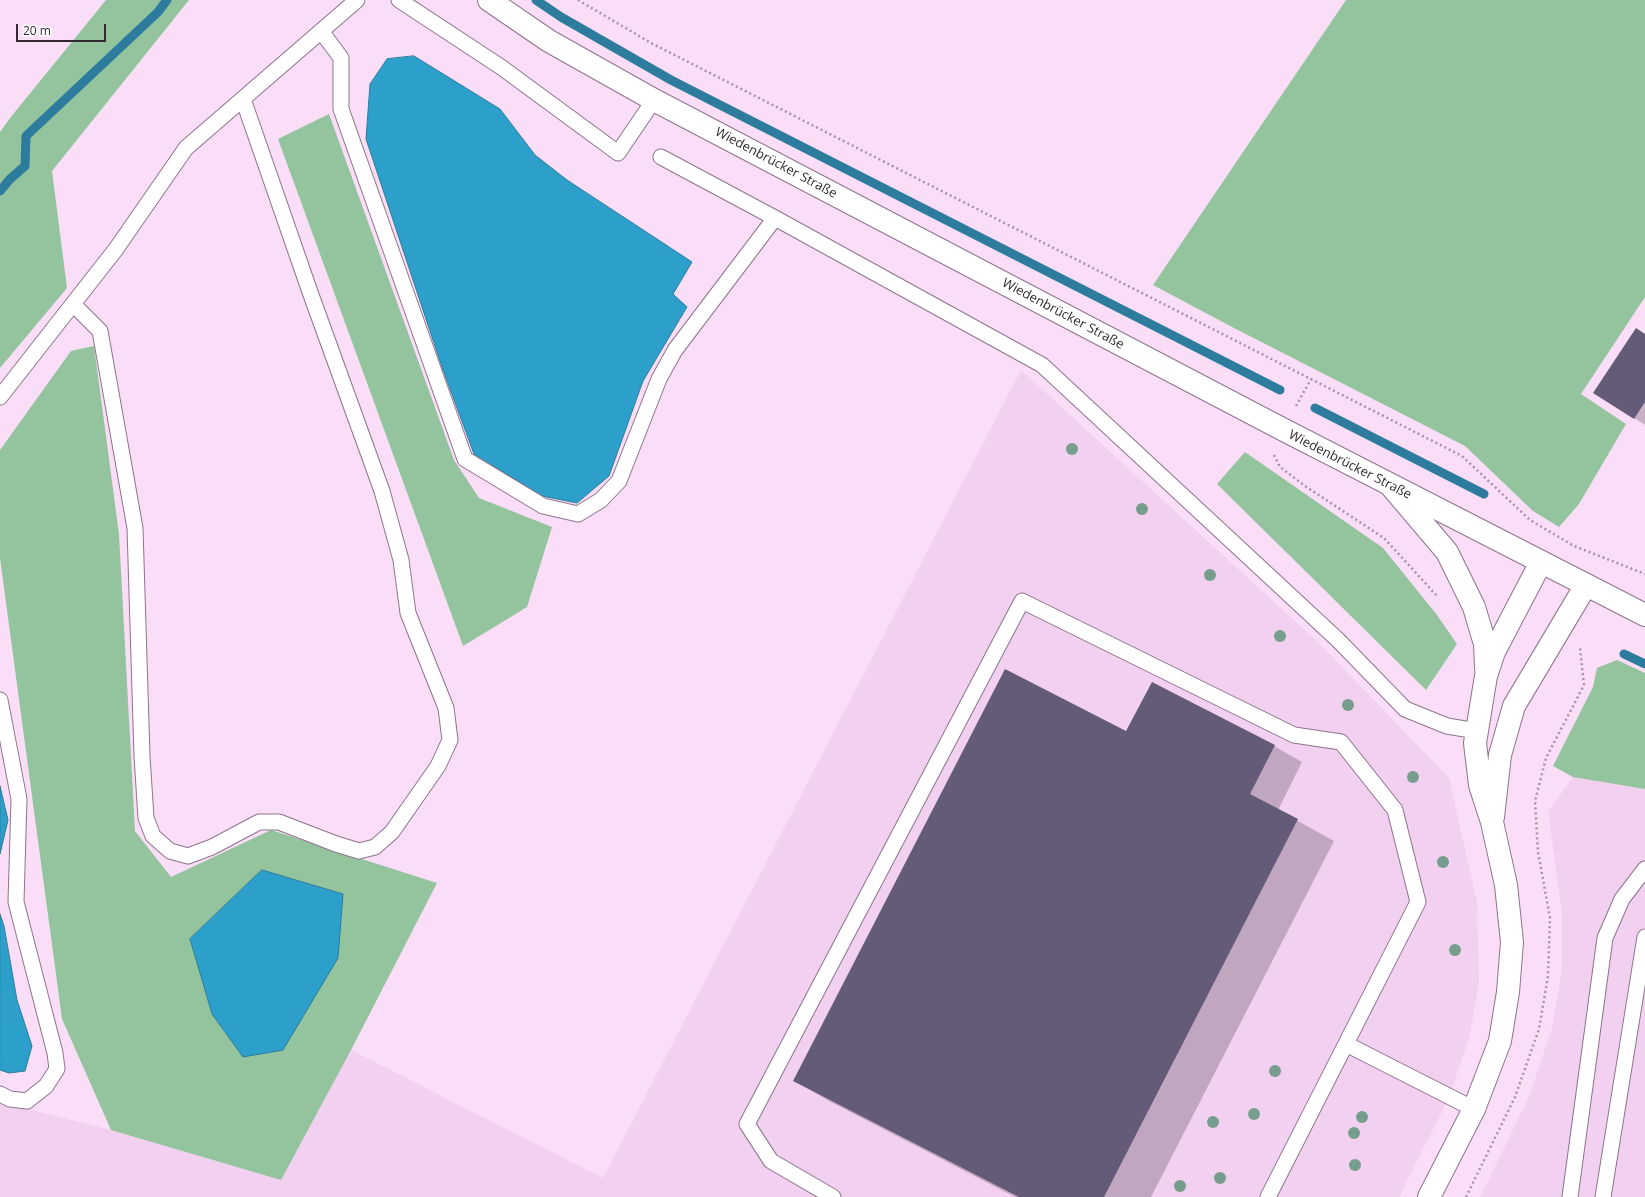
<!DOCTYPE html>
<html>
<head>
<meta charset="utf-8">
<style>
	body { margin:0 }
	#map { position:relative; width:1645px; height:1197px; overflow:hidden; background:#fadef8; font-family:"Open Sans",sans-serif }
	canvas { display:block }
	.scale { position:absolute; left:16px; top:24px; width:90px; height:18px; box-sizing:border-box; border:2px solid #332932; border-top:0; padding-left:5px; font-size:12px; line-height:14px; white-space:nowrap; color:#332932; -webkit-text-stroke:3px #fff; paint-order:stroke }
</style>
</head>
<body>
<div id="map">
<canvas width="1645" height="1197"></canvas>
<div class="scale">20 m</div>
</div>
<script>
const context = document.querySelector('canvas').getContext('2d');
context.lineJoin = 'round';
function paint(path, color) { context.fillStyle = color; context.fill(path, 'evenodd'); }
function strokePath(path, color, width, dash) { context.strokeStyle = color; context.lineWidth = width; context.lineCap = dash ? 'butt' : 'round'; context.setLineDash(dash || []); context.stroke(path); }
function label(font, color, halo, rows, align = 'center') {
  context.font = font + ' "Open Sans",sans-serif'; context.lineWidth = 4; context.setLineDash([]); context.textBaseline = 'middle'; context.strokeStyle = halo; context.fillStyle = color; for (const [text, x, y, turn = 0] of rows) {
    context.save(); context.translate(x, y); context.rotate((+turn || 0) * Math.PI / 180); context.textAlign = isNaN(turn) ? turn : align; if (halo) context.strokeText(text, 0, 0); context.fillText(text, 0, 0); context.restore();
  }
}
paint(new Path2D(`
	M1021,370L1321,645L1449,778L1477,902L1479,981L1470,1035L1448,1100L1399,1197H0V1102L111,1130L281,1180L351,1050L603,1178Z
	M1573,777L1645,789V1197H1480L1529,1097L1552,1028L1562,970V913L1548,812Z`), '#f2d0f0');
paint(new Path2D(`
	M106,0H189L52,171L67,288L0,368V132L10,118Z
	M1346,0H1645V297L1581,394L1626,424L1579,504L1559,527L1533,511L1465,446L1232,327L1153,285Z
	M329,114L454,460L479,498L552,527L527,607L463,646L278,139Z
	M94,346L119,534L135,831L171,877L271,830L437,883L351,1050L281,1180L111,1130L62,1019L0,558V450L71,351Z
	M1245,452L1383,548L1437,615L1457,644L1426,690L1217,484Z
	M1617,660L1645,673V789L1573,777L1553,766L1593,687L1597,668Z`), '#93c49e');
const water = new Path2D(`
	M414,56L500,109L535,155L567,180L692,262L673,294L687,307L643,381L609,476L577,503L542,496L474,454L442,367L366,139L370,84L387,59Z
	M0,786L8,820L0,854Z
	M262,870L343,894L338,958L283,1050L243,1057L212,1014L190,939Z
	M0,914L4,926L17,1000L32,1046L25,1071L9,1073L0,1070Z`);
paint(water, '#2ca0cb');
strokePath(water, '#2e7c9d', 1);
paint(new Path2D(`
	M1645,335V425L1634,418Z
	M1152,683L1274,746L1302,762L1278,810L1334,841L1151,1197H1015L831,1102L795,1081L1127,732Z`), '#0003');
strokePath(new Path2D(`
	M536,0L561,17L671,80L1280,390
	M0,191L10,179L25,166L26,136L158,12L167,0
	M1315,408L1484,494
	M1624,654L1645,664`), '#2e7c9d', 9);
paint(new Path2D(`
	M1636,328L1645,334V402L1634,419L1593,393Z
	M1005,669L1126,731L1152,682L1275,745L1250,794L1298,819L1104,1197H1019L793,1081Z`), '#635b77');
const service = new Path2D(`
	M399,0L501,67L618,153L654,100
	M321,31L341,58V109L465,459L543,506L578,514L601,500L619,481L659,379L675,350L775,218L661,157
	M775,218L1042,365L1338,640L1405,709L1447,726L1477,731
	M73,304L100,331L135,528L142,756L146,818L153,836L170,851L188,856L212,847L259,822H279L336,844L359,851L375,847L392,832L438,766L450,740L446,708L408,613L401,560L382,491L310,292L243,99
	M0,397L116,249L186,148L357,0
	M0,700L19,799L16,902L55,1053L57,1069L46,1086L27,1101L10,1099L0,1094
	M1346,1044L1474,1109
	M833,1197L771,1161L747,1124L1022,601L1294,735L1341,742L1395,810L1418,902L1268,1197
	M1570,1197L1605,938L1622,899L1645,869
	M1603,1197L1645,937`);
const minor = new Path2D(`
	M1391,486L1447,552L1474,607L1485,644L1486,668
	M1493,817L1500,755L1514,706L1586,585
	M1429,1197L1474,1109L1500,1041L1508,992L1512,942L1506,885L1492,822L1480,785L1475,743L1486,676L1494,652L1541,562`);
const tertiary = new Path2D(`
	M489,0L549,41L654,100L1284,430L1645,615`);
strokePath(service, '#8d748b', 17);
strokePath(minor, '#8d748b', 24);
strokePath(tertiary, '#8d748b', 24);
strokePath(new Path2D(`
	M578,0L651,43L1462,456L1530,520L1574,546L1645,574
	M1296,406L1311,379
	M1274,455L1280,467L1305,486L1384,538L1438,597
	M1466,1197L1515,1097L1539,1029L1548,976L1550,918L1538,852L1535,801L1546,758L1584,685L1580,648`), '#a792a5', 2.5, [2, 3]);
strokePath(service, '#fff', 15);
strokePath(minor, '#fff', 22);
strokePath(tertiary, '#fff', 22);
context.fillStyle = '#779e8c';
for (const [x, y] of [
	[1072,449],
	[1142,509],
	[1210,575],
	[1280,636],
	[1348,705],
	[1413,777],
	[1443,862],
	[1455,950],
	[1275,1071],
	[1254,1114],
	[1362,1117],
	[1213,1122],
	[1354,1133],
	[1355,1165],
	[1220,1178],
	[1180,1186]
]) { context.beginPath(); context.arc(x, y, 6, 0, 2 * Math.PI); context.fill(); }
label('13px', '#332932', '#fff', [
	["Wiedenbrücker Straße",776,163,28],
	["Wiedenbrücker Straße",1063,314,28],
	["Wiedenbrücker Straße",1350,465,27]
]);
</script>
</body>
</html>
